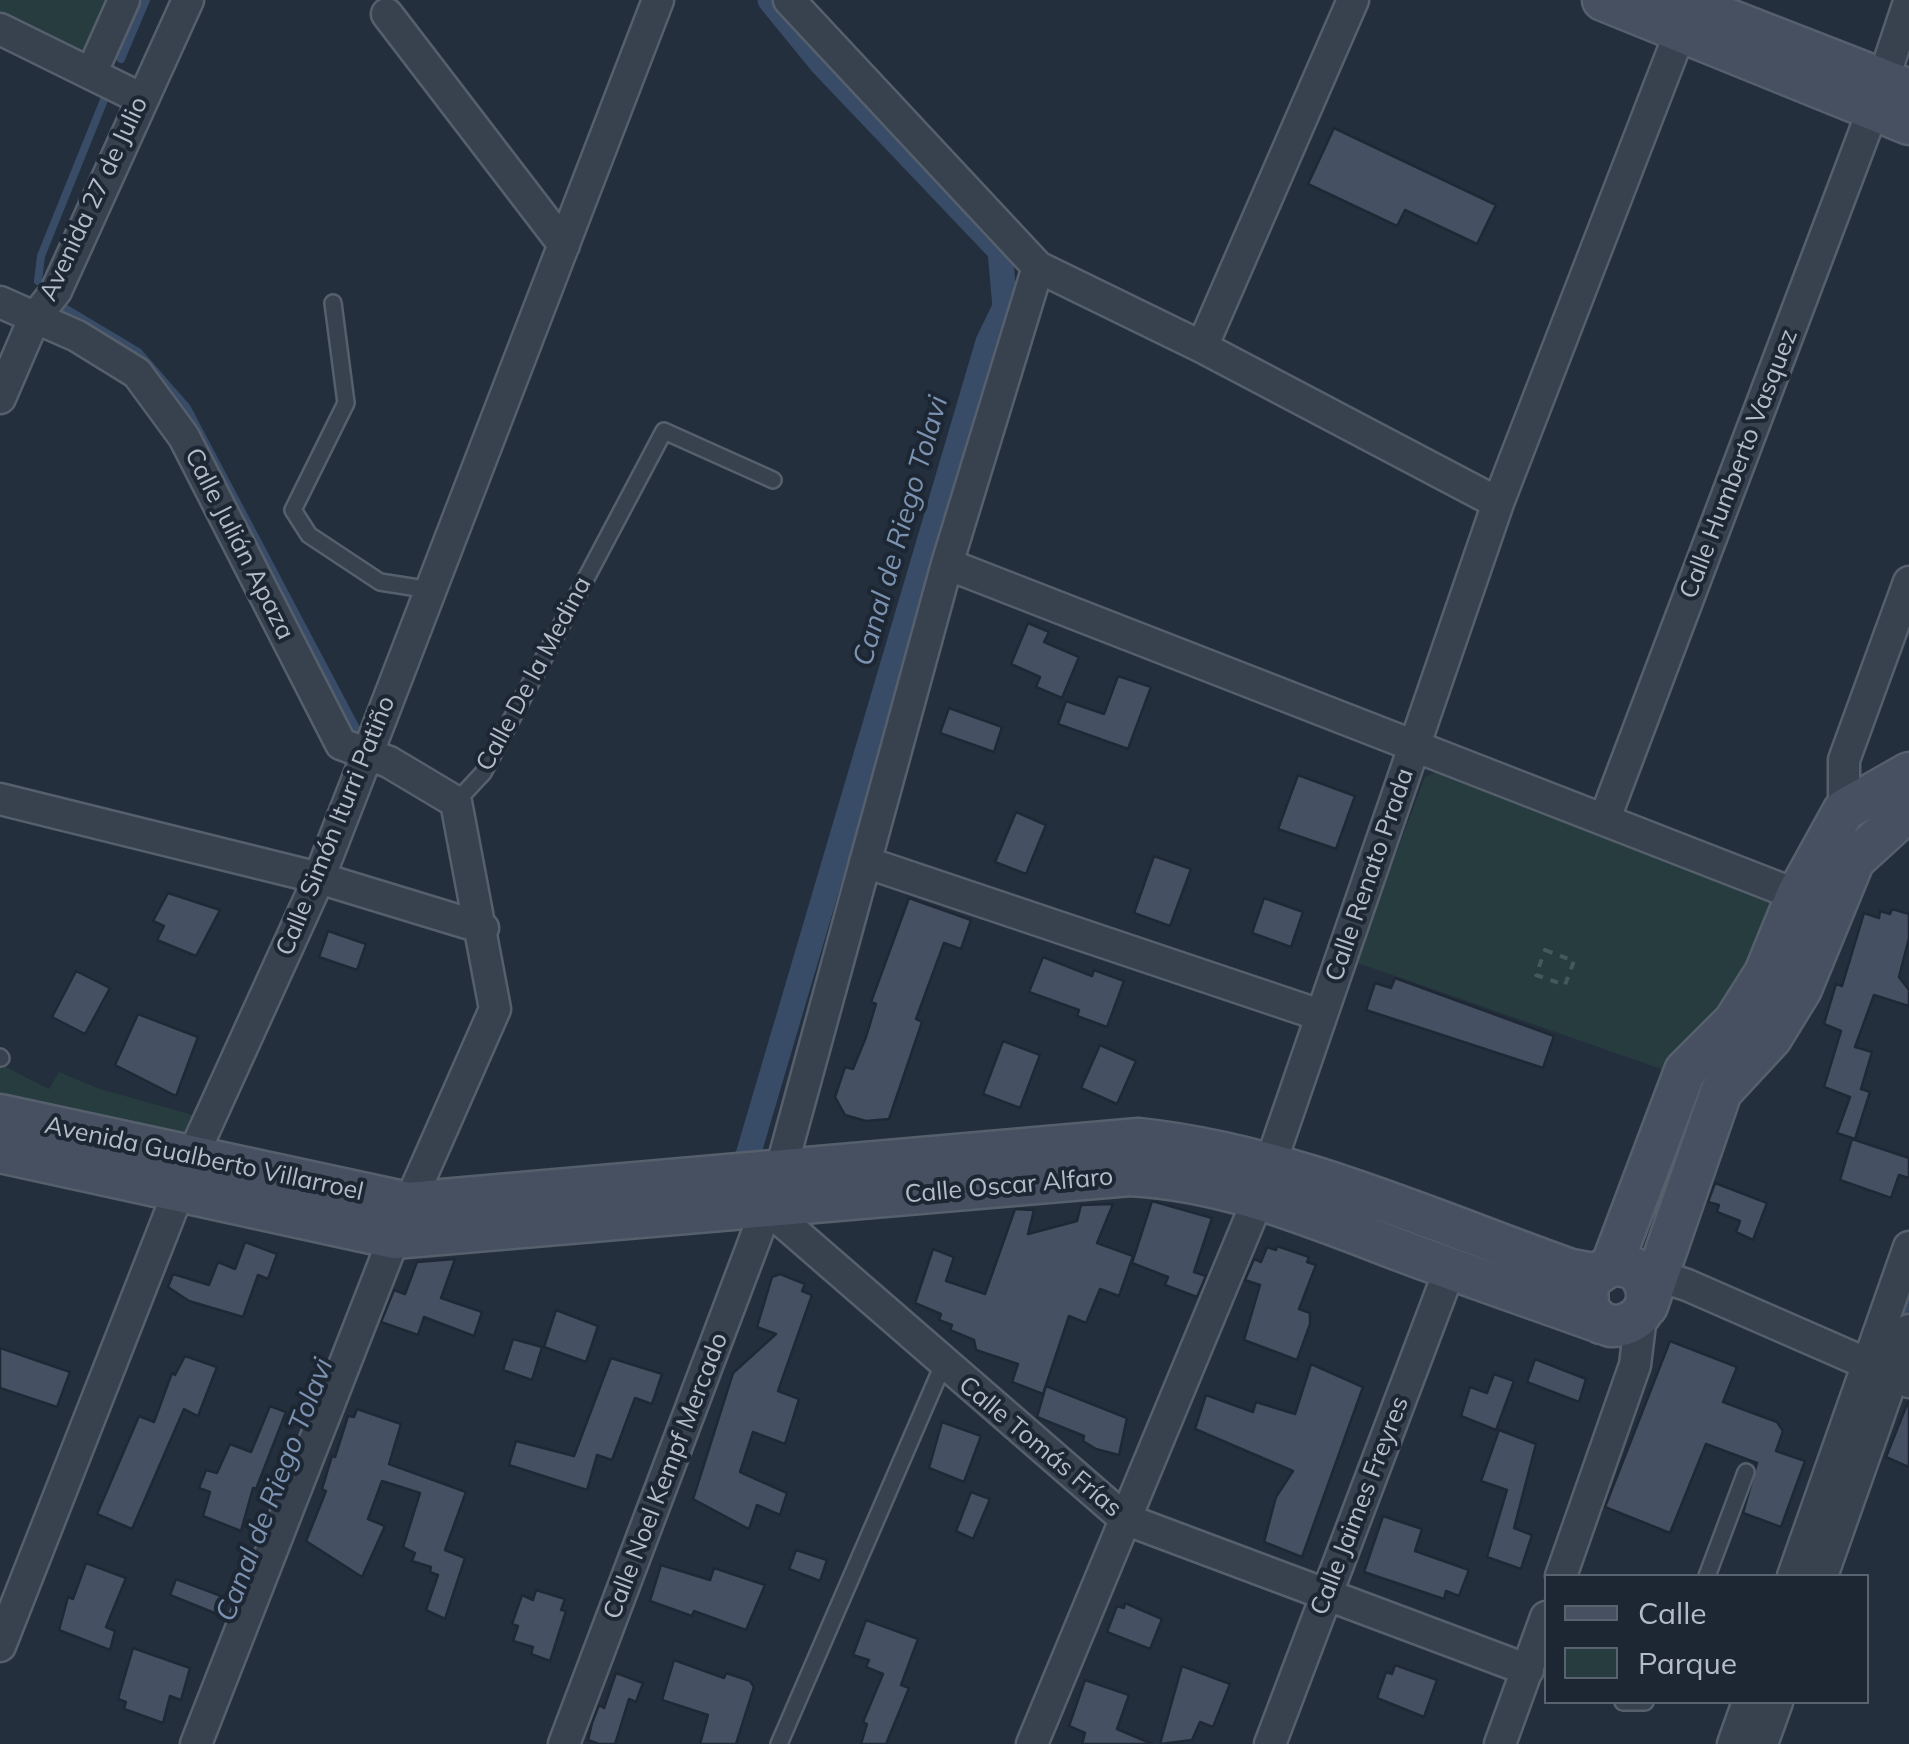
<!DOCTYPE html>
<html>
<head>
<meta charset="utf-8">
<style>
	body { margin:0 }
	#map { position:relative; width:1909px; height:1744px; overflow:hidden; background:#242f3e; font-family:Mulish,sans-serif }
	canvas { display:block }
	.legend { position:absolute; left:1544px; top:1574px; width:325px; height:130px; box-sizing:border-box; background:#1d2633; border:2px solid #59626f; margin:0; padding:12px 18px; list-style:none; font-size:30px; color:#b4bcc9 }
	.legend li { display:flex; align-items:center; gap:20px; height:50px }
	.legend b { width:50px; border:2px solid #59626f }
</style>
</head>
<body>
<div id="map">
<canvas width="1909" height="1744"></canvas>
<ul class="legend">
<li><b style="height:12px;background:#465061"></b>Calle</li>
<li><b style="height:28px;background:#263c3f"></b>Parque</li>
</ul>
</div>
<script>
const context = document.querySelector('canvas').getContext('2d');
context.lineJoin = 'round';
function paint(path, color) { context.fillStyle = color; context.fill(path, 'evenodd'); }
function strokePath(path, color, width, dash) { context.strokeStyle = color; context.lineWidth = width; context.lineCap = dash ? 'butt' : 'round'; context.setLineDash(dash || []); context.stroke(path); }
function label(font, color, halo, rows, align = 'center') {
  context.font = font + ' Mulish,sans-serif'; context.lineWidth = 8; context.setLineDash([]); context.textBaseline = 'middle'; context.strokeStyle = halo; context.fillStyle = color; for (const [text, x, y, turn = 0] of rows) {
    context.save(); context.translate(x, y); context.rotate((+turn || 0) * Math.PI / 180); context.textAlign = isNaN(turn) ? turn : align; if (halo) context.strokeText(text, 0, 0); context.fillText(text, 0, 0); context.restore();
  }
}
paint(new Path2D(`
	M0,0H114L85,59L0,17Z
	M1439,771L1771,897L1776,912L1724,1007L1664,1070L1355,962L1425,777Z
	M0,1064L49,1089L59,1072L100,1089L200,1117L187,1142L0,1101Z`), '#263c3f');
strokePath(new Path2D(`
	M121,59L146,0
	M38,281L41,256L106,95
	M66,309L138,352L187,408L357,730
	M1899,1326L1909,1298`), '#394c67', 8);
strokePath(new Path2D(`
	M748,1155L988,342L1005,307L1000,251L823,65L770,0`), '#394c67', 25);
const building = new Path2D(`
	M1334,128L1496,205L1477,244L1405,210L1397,226L1308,184Z
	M1028,623L1049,632L1044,642L1079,657L1062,698L1036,687L1040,677L1011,664Z
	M1118,676L1151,687L1128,749L1058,724L1066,701L1104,714Z
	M949,708L1002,727L994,752L940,733Z
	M1298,775L1355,796L1336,849L1278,829Z
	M1016,812L1046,825L1026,874L995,862Z
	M1154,856L1191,869L1170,926L1134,913Z
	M168,893L220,910L196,956L157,940L164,926L153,921Z
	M909,898L971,920L961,949L944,943L916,1019L922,1022L889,1119L866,1121L845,1115L835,1097L845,1067L853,1069L866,1037L876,1004L871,1002Z
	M1264,898L1303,912L1291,947L1252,933Z
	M1892,909L1909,914V938L1899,977L1909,990V1006L1874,995L1855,1047L1872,1052L1861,1089L1870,1092L1855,1139L1837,1133L1850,1097L1824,1087L1841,1031L1824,1024L1836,984L1842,986L1864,913L1879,918L1880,911L1890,914Z
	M328,931L366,944L357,970L319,957Z
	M1043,957L1092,976L1094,970L1124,981L1107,1027L1077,1016L1079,1010L1029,992Z
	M76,971L110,988L85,1034L52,1017Z
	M1395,978L1554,1036L1543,1068L1366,1010L1375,983L1391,988Z
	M138,1014L198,1037L176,1096L115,1065Z
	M1003,1041L1040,1055L1020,1108L983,1094Z
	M1100,1045L1136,1061L1117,1104L1081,1088Z
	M1852,1139L1909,1158V1178L1899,1175L1891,1198L1840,1180Z
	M1715,1183L1767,1203L1753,1240L1736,1232L1740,1221L1717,1212L1719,1205L1708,1202Z
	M1152,1201L1212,1218L1194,1272L1206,1276L1197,1297L1165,1285L1168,1277L1132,1263Z
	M1113,1204L1097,1243L1133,1256L1119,1296L1100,1289L1086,1323L1069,1316L1043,1394L1012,1382L1018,1364L976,1350L974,1340L950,1330L952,1325L939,1320L941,1314L915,1303L933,1249L954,1257L946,1281L985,1294L1015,1209L1034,1210L1028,1234L1077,1221L1081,1205Z
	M245,1242L277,1254L268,1279L258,1275L243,1317L189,1301L168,1287L173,1274L209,1285L218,1262L235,1269Z
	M1277,1246L1309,1257L1307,1262L1316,1265L1299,1309L1310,1313V1324L1297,1360L1244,1340L1260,1285L1245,1280L1254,1259L1261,1262L1267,1247L1276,1250Z
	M455,1259L441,1298L482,1312L474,1336L424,1317L418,1335L381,1322L394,1290L405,1294L417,1262Z
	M780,1274L805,1284L802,1291L812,1295L778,1391L799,1399L785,1444L753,1432L740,1472L787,1493L780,1515L757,1505L749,1529L693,1499L733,1373L776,1334L757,1327L772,1277Z
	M556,1310L598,1326L586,1362L544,1347Z
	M513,1339L542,1347L532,1380L503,1370Z
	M1670,1341L1737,1367L1723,1402L1777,1422L1783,1431L1776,1451L1805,1461L1781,1527L1743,1513L1757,1463L1706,1444L1670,1533L1605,1507Z
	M0,1348L70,1372L57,1407L0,1388Z
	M185,1356L217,1367L198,1416L184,1409L132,1529L97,1514L139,1416L154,1422L172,1373L175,1375Z
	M611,1358L662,1374L652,1404L635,1398L612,1460L597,1455L587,1490L509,1465L516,1441L574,1456Z
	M1535,1359L1586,1379L1579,1402L1527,1382Z
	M1311,1364L1363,1387L1302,1557L1264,1542L1276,1497L1293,1471L1195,1429L1206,1395L1253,1412L1256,1402L1295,1414Z
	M1494,1374L1514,1381L1496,1430L1461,1416L1470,1387L1487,1393Z
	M1046,1386L1127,1418L1119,1455L1096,1449L1083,1441L1084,1436L1037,1417Z
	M1908,1402L1909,1403V1467L1886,1457Z
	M270,1406L286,1412L256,1489L253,1488L241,1531L203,1516L210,1492L199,1488L206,1470L217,1473L230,1444L251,1452Z
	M357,1409L401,1424L389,1464L466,1492L445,1550L465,1558L445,1619L426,1610L438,1575L430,1572L431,1567L412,1561L415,1553L403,1547L420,1493L382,1481L368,1519L385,1526L362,1577L306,1541L326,1491L322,1489L332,1456L335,1457L348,1416L354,1417Z
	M942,1422L981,1436L964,1482L929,1468Z
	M1499,1430L1536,1444L1514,1528L1532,1535L1521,1569L1487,1557L1507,1490L1481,1481Z
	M971,1492L990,1499L973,1539L956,1531Z
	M1383,1516L1422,1529L1415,1551L1469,1570L1459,1596L1446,1591L1444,1599L1364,1572Z
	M796,1550L827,1560L820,1581L789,1569Z
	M86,1563L126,1578L106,1627L115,1631L110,1650L59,1630L68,1597L73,1599Z
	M661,1565L710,1580L714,1568L765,1585L746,1630L694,1611L692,1616L650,1601Z
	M176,1579L229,1599L222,1616L170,1595Z
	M536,1590L565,1599L561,1610L566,1611L550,1661L531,1654L533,1647L513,1641L518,1626L512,1624L522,1595L533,1600Z
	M1125,1603L1162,1619L1150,1649L1107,1632L1117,1606L1124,1608Z
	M866,1620L918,1639L901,1685L909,1688L886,1744H861L867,1724L863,1722L883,1674L866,1667L869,1660L853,1655Z
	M133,1648L190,1668L181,1700L170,1696L163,1723L124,1709L126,1702L118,1699Z
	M674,1660L724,1678L726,1673L750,1681L754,1687L736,1744H700L708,1715L662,1700Z
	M1395,1665L1437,1680L1424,1717L1377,1698L1386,1672L1392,1674Z
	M1182,1666L1230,1684L1213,1727L1200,1722L1192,1740L1160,1744Z
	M616,1673L643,1683L636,1702L629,1699L615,1744H599L588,1740L592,1723L599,1705L604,1708Z
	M1085,1680L1129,1695L1117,1729L1152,1744H1082L1085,1733L1069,1726Z`);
paint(building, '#455162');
strokePath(building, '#1f2835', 2.5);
const lane = new Path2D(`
	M333,303L346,403L293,510L309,535L380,582L431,590
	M456,802L483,773L664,431L773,480
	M0,1057L1,1058
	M1707,1576L1746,1472
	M1623,1702H1645
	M779,1744L943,1365`);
const street = new Path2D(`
	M789,0L1038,267L1202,347L1498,503
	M387,14L564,245
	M0,29L142,99
	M91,74L124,0
	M1883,80L1909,2
	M0,302L77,336L137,373L184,437L341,744L389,762L456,802L495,1009L394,1238L196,1744
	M1202,347L1353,0
	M0,398L34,319L56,291L188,0
	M947,564L1797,895
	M0,799L319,878L483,928
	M1844,810V760L1909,582
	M1605,818L1873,110
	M865,862L1320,1015
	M768,1209L1125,1519L1528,1670
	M1641,1270L1687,1285L1909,1382
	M1561,1576L1635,1365L1641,1316
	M1793,1576L1909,1247
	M1822,1576L1909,1330
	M0,1646L193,1155L319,878L367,755L658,0
	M564,1744L780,1173L947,564L1038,267
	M1032,1744L1259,1197L1498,503L1688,12
	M1270,1744L1450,1269
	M1500,1744L1546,1617
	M1733,1744L1748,1702
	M1762,1744L1777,1702`);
const secondary = new Path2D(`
	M1603,0L1909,124
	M1678,0L1909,90
	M0,1115L408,1203L1139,1139C1289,1155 1430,1220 1571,1270L1593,1274
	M0,1152L394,1238L1130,1175C1226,1180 1313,1217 1402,1251C1471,1277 1542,1301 1611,1326C1647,1327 1659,1290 1633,1268L1612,1264L1587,1281L1588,1309L1601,1323
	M1612,1264L1685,1071L1734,1022L1765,973L1797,895L1844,810L1909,773
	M1647,1306L1721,1092L1771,1038L1801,989L1854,860L1899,819L1909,816`);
strokePath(lane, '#565f6c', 20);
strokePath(street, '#565f6c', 35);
strokePath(secondary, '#565f6c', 45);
strokePath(new Path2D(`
	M1545,950L1574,961L1565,985L1536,975Z`), '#44595c', 4, [8, 8]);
strokePath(lane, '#38414e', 15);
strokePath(street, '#38414e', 30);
strokePath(secondary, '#465061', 40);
label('25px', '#b4bcc9', '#1d2633', [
	["Avenida 27 de Julio",94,199,-65],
	["Calle Humberto Vasquez",1739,464,-69],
	["Calle Julián Apaza",239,544,63],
	["Calle De la Medina",534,674,-62],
	["Calle Simón Iturri Patiño",336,826,-68],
	["Calle Renato Prada",1370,875,-71],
	["Avenida Gualberto Villarroel",204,1159,12],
	["Calle Oscar Alfaro",1009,1186,-5],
	["Calle Tomás Frías",1040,1447,40],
	["Calle Noel Kempf Mercado",666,1476,-69],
	["Calle Jaimes Freyres",1360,1506,-69]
]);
label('italic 28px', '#7c92b1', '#1d2633', [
	["Canal de Riego Tolavi",901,531,-74],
	["Canal de Riego Tolavi",275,1490,-69]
]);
</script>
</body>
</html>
